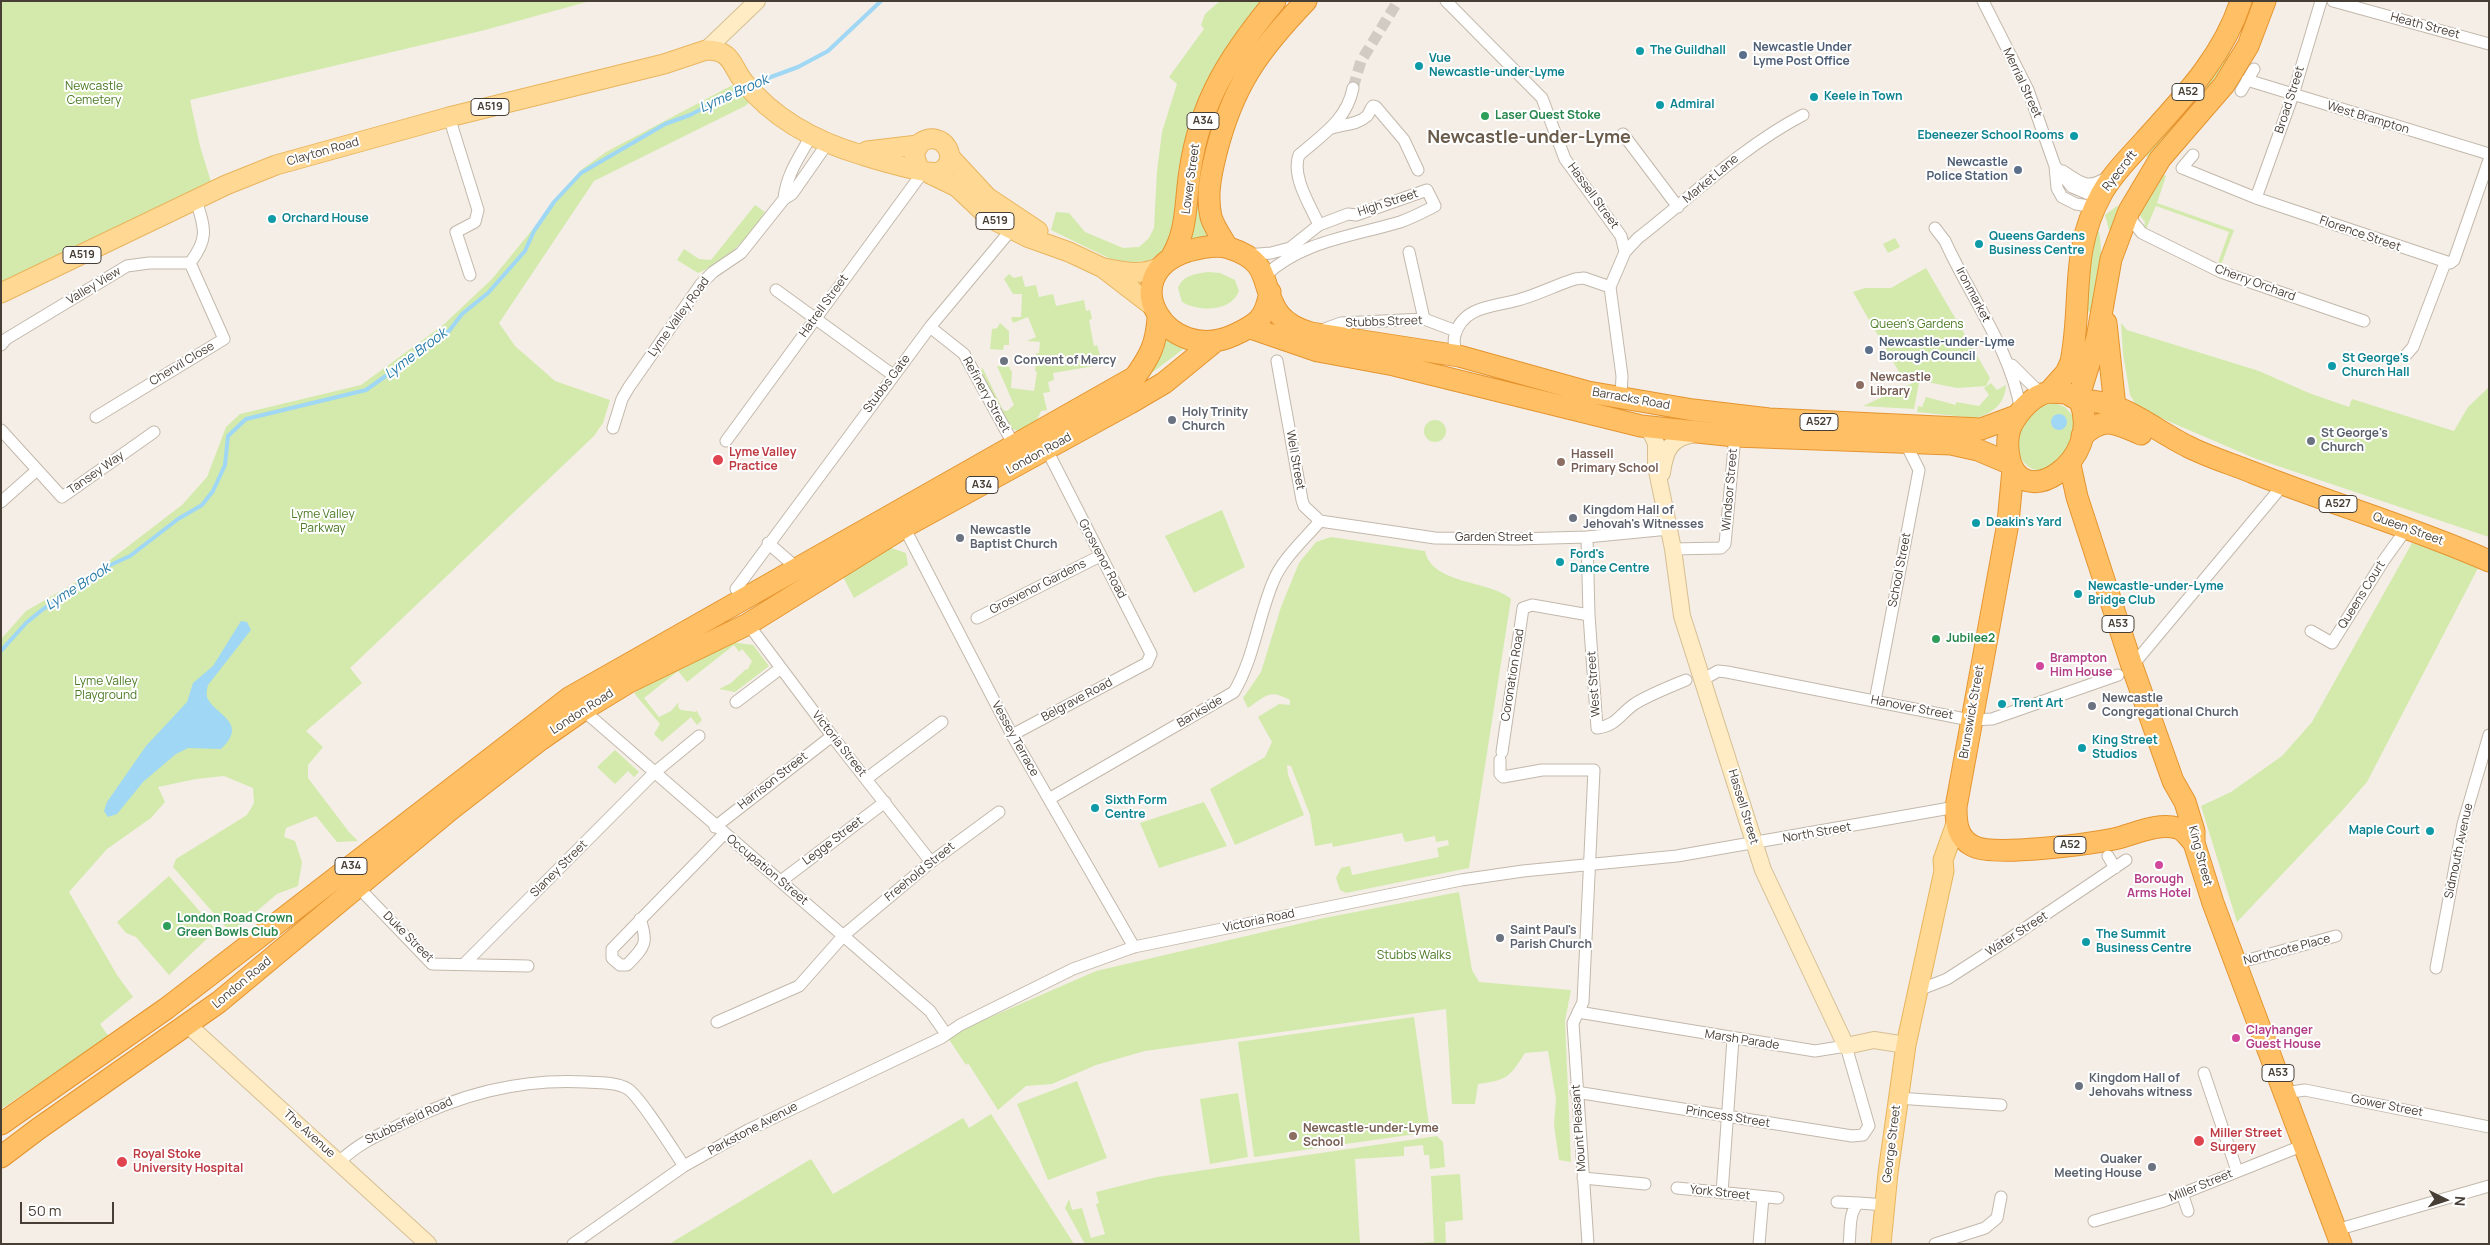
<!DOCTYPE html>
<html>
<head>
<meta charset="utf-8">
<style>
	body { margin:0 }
	#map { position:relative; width:2490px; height:1245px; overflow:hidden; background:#f4eee6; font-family:Manrope,sans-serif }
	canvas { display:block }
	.frame { position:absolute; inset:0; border:2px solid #473e35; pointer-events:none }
	.north { position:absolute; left:2420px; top:1175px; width:50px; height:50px; -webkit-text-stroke:4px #fff; paint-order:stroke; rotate:94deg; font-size:14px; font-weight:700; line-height:20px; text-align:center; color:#473e35 }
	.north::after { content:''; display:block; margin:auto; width:18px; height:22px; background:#473e35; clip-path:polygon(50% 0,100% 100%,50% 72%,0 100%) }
	.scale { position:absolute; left:20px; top:1202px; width:94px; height:22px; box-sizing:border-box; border:2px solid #473e35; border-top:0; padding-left:6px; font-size:15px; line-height:18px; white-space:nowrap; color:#473e35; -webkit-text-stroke:4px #fff; paint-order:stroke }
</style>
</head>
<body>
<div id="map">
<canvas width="2490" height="1245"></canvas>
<div class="frame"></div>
<div class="north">N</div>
<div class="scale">50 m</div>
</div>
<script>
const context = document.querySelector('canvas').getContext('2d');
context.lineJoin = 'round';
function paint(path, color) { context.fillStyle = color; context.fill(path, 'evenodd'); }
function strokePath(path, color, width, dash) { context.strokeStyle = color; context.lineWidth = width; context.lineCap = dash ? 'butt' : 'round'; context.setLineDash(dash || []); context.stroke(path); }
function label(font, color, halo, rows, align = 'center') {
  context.font = font + ' Manrope,sans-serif'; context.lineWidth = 4; context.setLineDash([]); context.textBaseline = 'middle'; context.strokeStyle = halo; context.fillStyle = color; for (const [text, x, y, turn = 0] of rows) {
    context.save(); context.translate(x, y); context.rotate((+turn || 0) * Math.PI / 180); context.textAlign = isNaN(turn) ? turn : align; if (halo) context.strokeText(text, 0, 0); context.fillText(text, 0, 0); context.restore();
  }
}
paint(new Path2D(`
	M1,1H590L485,30L190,100L200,146L211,182L1,283Z
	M1220,1H1264L1224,52L1206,83L1186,148L1173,234L1165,249L1149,261L1119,263L1051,230L1056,212L1069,213L1085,232L1123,248L1139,247L1149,238L1154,228L1157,171L1162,132L1177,84L1169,77L1204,29L1201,25L1205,14Z
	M2228,52L2234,55L2221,74L2155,151L2147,157L2143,155Z
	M742,80L757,96L745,106L594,181L499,323L515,346L555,381L610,400L603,423L594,436L350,668L362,683L306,731L323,747L308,765V778L349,832L358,841L337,842L316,816L286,828L284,837L295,841L302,862L298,886L277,894L231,933L173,867L176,859L247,815L254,803L253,788L224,776L196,779L158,787L165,802L151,818L107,849L69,892L117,975L133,997L100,1024L109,1037L1,1109V639L26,611L97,570L182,505L207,477L226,427L240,414L361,385L442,326L492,279L581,170L606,152Z
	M2162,174L2166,176L2157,203L2234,230L2221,265L2218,263L2229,232L2156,206L2146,229L2144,227L2145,222L2139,214Z
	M1197,196H1201L1212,239L1188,242Z
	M755,205L765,212C749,237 727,262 698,273L677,260L684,249L699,259L711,260Z
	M2117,206L2120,209L2112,230H2109L2105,215Z
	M2094,232H2099C2105,258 2095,285 2094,312L2084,311Z
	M1895,238L1900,247L1888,253L1883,244Z
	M1926,268L1990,378L1986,386L1957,388L1902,377L1853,292L1865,288H1891Z
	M1208,272L1220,273L1235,280L1239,291C1231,312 1199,312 1182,302L1178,288C1183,275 1195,274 1208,272Z
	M1009,274L1014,278L1022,276L1025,287L1036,285L1039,297L1053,294L1056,306L1084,300L1086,311L1090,310L1092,319L1089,320L1094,346L1097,345L1100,355L1098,356L1100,365L1053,373L1054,380L1048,382L1050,392L1043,393L1047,410L1041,411L1036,422L1018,431L1009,428L978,369L982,370V367L1003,410L1007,411L1014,405L997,366L1010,367V370L1012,371L1011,388L1034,391L1037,372L1035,371L1036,353H1039L1040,342L1027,341L1036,337L1028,317L1013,323L1011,317H1021L1022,294H1013L1004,279Z
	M1000,323L1009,331V345H1004L1003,350L990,349L992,329L997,328Z
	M2121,323L2127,330L2259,371L2309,393L2349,407L2352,399L2454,431L2468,407L2489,387V537L2254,458L2147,412L2137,406L2130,395L2123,354Z
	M1163,336L1186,347L1149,375V372Z
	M1915,382L1919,383L1914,409L1863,406Z
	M1991,383L1997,390L2006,385C2005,404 1992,414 1975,418L1917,412L1918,406L1922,407L1926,397L1956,405V402L1979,406L1989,395L1984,388Z
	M2054,403L2065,407L2073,416V436L2061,460L2039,471C2001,462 2022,404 2054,403Z
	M1424 431a11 11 0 1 1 22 0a11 11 0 1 1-22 0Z
	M1222,510L1245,567L1194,593L1165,536Z
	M1331,537L1425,551C1432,585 1490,580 1511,599L1469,868L1346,893L1340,890L1336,878L1341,868L1350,866L1352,875L1439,857L1437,848L1449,845L1448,840L1436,842L1435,836L1405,842L1402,833L1333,847L1332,843L1315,846L1310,815L1291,766L1287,765L1288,775L1304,815L1235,845L1210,789L1265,757L1272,742L1258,717L1279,704L1290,705V700C1269,689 1267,695 1248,708L1243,698L1261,672L1281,607L1299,563L1316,542Z
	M2412,543L2449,554L2478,568L2367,782L2340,813L2237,922L2201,806L2231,792L2282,756L2312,722Z
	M885,546L906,553L908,565L854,598L841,573Z
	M730,642L753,645L769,666L735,692L719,689L731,683L745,670L748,669L752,661L742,649L739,652L734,645L687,682L678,671L644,698L659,717L671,711L679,702L678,707L681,710L696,712V710L702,720L697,725L691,717L662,742L654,734L660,724L634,693L662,674Z
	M615,750L639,772L634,777L628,771L615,784L597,767Z
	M1204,802L1227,846L1159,868L1140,823Z
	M169,876L216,930L169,975L136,937L126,933L117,922Z
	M1459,892L1472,970L1479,982L1571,990L1565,1021L1571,1162L1559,1160L1554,1125L1556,1099L1548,1051L1525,1053C1509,1078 1507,1080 1478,1084L1475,1104H1452L1446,1009L1145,1051L1096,1065L1052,1084L1026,1086L998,1110L968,1063L966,1065L948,1038L954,1033L1096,971L1324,918Z
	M1414,1017L1430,1132L1254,1157L1238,1042Z
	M1077,1081L1107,1158L1048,1180L1017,1104Z
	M1238,1093L1248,1157L1210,1164L1200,1099Z
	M991,1114L1074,1244H669L811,1159L833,1194L963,1118L969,1128Z
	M1437,1136L1443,1142L1445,1167L1430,1169L1429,1155H1424L1423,1145L1404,1147V1156L1355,1159L1360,1244H1085L1065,1208L1069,1199L1072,1210L1082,1208L1091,1238L1105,1234L1096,1204L1099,1203L1096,1192L1157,1177Z
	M1460,1174L1463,1220L1445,1222L1446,1244H1406L1434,1242L1431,1176Z`), '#d3eaac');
paint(new Path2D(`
	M2051 422a8 8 0 1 1 16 0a8 8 0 1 1-16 0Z
	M241,621L247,622L251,630L208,685C207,689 206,693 207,697C214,715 250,722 221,749L188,748L176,754L143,782L117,814L108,817L104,811L107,802L146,746L187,702L193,683L213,666Z`), '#9fd7f4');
strokePath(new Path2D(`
	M752,84L798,67L828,51L881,1
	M1,651L26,623L42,610L106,567L130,556L178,519L202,505L213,491L225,465L228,436L246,419L366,390L449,331L462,314L488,293L525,251L534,231L554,202L581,173L665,124L690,115L741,89`), '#9fd7f4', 4);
strokePath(new Path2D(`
	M1353,88L1361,61L1398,1`), '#d1cbc3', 11, [11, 5.5]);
const street = new Path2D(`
	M1446,1L1542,98L1565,159L1621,236L1625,252L1610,287L1622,376L1621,397
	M1983,1L2028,90L2055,166L2057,188L2062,197L2076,204L2095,207L2091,195L2072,187L2055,166
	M2333,1L2489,44
	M2247,80L2489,154
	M2241,91L2254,69
	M449,117L478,210L475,222L456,232L470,275
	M1332,128C1344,124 1357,125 1367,116C1369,114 1370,109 1373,106L1376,107L1404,140L1418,170
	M1623,134L1678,207
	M2193,155L2182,168L2256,198L2450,263L2454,260L2489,160
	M2063,171C2082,184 2088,190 2109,176
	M2256,198L2293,95L2321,1
	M784,199C786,175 800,156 811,136
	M2129,211L2132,221L2142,233L2221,272L2364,321
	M1319,225C1310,205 1291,176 1299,155C1322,135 1347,120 1353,88
	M1935,228L1945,241C1971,299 2010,347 2021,411
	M1409,252L1424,319
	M1625,252L1638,238C1692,196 1742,147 1803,115
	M1246,255L1271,253L1290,248L1319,225L1348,214L1356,215L1427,190L1435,206C1423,212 1412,218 1400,222C1354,236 1301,241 1265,276
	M776,290L893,375
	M930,327L964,354L1015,447
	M1319,331L1341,323L1424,319L1456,331
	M1,345L6,339L127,266L149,263H190C209,238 205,229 196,200
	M2406,355L2413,347L2445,263
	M1459,356C1454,349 1453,343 1455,335C1463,306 1493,307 1518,300C1537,295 1556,285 1575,279L1584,278L1610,287
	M1277,361L1302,500L1304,506L1320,521L1435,538L1516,539L1587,537L1669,529
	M2012,365L2034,387L2044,393
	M96,417L224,339L190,263
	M613,428L622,399L629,387L701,284L713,272L741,253L784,199L792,194L827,144
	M1,430L62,497L154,432
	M726,441L923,172
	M1,502L37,470
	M904,527L1012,735L1134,947
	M1587,537L1589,615L1597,728C1618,725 1619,714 1636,703C1651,694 1669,687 1686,680
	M768,543L798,569
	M1673,549L1721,548L1725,544L1735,436
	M736,589L930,327L1011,230
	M977,618L1100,556
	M748,624L832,736L931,862
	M2311,631L2332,643L2384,560L2407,528
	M2132,666L2283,485
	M1704,679L1718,671L1727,672L1970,720L1992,719L2118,675
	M1875,701L1919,470L1905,442
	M736,702L781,668
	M583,710L930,1011L946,1034
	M1012,735L1147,663L1151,654L1047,450
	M1502,752L1523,608L1532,605L1589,615
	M1500,760V774L1503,777L1542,770H1594L1583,1002L1573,1023L1588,1244
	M866,779L942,722
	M1049,799L1234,692C1254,658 1258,618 1273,582C1282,559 1304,540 1320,521
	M715,827L832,736
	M2108,856L2115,868
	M781,881L885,802
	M357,886L432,964L528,966
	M640,919C649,944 644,947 627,965H620L612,958V949L724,834
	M2237,963L2336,936
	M464,964L654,773L699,736
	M2436,968L2463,824L2489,735
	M1917,995L1924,988L1947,979L2009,939L2126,860
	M717,1022L799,986L844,935L931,862L999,812
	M2204,1073L2237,1171
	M1576,1092L1852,1136L1863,1135L1869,1126L1846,1046L1815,1051L1578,1012
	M2285,1093L2305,1090L2489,1127
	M1897,1098L2001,1105
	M339,1162C358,1144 374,1137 397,1126C458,1095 518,1078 587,1082C600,1083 617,1082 628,1089C641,1098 673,1150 684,1166
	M1583,1178L1645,1184
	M1677,1188L1778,1198
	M1722,1193L1733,1039
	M2182,1193L2188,1211
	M1837,1202L1859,1203
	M2094,1221L2164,1201L2304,1145
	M2336,1230L2489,1186
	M573,1244L684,1166L748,1130L941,1038L960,1025L1073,969L1134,947L1461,880L1523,871L1677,856L1956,807
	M1759,1244L1763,1197
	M1849,1244C1851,1231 1848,1212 1859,1203L1885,1205
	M1935,1244L1985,1228L1997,1218L2001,1197`);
const secondary = new Path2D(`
	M706,50L757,1
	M1645,427L1651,433L1656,443V466L1673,549L1682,616L1763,870L1846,1046L1874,1040L1906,1045
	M1662,473C1665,450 1671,437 1695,434
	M188,1025L428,1244`);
const primary = new Path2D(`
	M867,151L918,145
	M950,157L987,197L1038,231
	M930,174L957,187L990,218L1027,237L1069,252L1103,268L1151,305
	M1104,268C1125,272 1141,276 1160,267
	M1,293L226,185L276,165L449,117L664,64L706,50C733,50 731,66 744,82C774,119 817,142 862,155C874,159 932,176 939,172C962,162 944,127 920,143L914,154L919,169
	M1881,1244L1888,1173L1906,1045L1944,871L1943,860L1956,824`);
const highway = new Path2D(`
	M1227,247C1222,238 1214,227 1211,217C1206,195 1211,173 1216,153C1233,85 1259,50 1306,1
	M1172,256C1188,229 1185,201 1190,171C1200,101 1231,54 1275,1
	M1270,292C1265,319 1258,324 1234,335C1167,366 1112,275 1188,251C1199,248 1218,244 1229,248C1274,262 1259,286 1279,314C1287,324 1300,330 1311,333L1459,356L1588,392L1693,410L1769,419L1981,429L2016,416
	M2106,323L2115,407
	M1251,328L1318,351L1394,365L1641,426L1735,436L1951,444L1978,450L2011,464
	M2049,392L2066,373L2071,362C2083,301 2069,252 2102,193C2113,173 2130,157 2145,140C2183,98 2223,57 2241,1
	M2049,392L2066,393L2080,401C2104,462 2020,514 2009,457C2007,446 2007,434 2012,424C2020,410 2033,395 2049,392Z
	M2078,399L2097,338L2111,259L2129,211L2160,159L2224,85L2248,46L2265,1
	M2080,401C2119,398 2154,430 2187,446C2208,457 2232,464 2254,473C2332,504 2412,527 2489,561
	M2082,436C2105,415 2115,423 2141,434
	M2070,465L2077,497L2132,666L2173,781L2185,802L2194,831V843L2213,903L2341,1244
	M2013,469L2008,523L1956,807C1956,823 1957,838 1973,846C1993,857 2089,844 2114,839C2132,835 2158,822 2177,828C2184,829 2190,839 2194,843
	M1,1124L167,1008L569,698L1135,377C1150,356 1156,345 1158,318
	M1,1157L38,1129L219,1002L450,810L540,740L583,710L629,682L748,624L904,527L1130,403L1164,383L1213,343`);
strokePath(street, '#c3b8ab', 13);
strokePath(secondary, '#d6bf93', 18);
strokePath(primary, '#e9b55e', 21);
strokePath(highway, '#e5942f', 23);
strokePath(street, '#fff', 11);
strokePath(secondary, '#ffecc4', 16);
strokePath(primary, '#ffd893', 19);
strokePath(highway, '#ffc065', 21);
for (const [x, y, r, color] of [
	[1640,51,5,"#0f9aa8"],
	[1743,55,5,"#5c6f8a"],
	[1419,66,5,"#0f9aa8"],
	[1814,97,5,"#0f9aa8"],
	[1660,105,5,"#0f9aa8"],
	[1485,116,5,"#2e9e5b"],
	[2074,136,5,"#0f9aa8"],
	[2018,170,5,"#5c6f8a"],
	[272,219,5,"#0f9aa8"],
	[1979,244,5,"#0f9aa8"],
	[1869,350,5,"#5c6f8a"],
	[1004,361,5,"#6b7280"],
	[2332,366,5,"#0f9aa8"],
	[1860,385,5,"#8d6e63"],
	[1172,420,5,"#6b7280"],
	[2311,441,5,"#6b7280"],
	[718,460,6,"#e0444e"],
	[1561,462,5,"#8d6e63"],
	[1573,518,5,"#6b7280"],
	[1976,523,5,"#0f9aa8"],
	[960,538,5,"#6b7280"],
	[1560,562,5,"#0f9aa8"],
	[2078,594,5,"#0f9aa8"],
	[1936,639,5,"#2e9e5b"],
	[2040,666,5,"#d1479c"],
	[2002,704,5,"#0f9aa8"],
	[2092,706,5,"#6b7280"],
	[2082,748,5,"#0f9aa8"],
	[1095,808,5,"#0f9aa8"],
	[2430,831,5,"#0f9aa8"],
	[2159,865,5,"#d1479c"],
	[167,926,5,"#2e9e5b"],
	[1500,938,5,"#6b7280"],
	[2086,942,5,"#0f9aa8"],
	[2236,1038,5,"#d1479c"],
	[2079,1086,5,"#6b7280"],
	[1293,1136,5,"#8d6e63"],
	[2199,1141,6,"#e0444e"],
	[122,1162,6,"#e0444e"],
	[2152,1167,5,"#6b7280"]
]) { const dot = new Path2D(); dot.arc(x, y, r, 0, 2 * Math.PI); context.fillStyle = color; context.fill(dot); strokePath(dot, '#fff', 2); }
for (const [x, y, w] of [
	[2188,92,32],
	[490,107,38],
	[1203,121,32],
	[995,221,38],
	[82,255,38],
	[1819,422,38],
	[982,485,32],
	[2338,504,38],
	[2118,624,32],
	[2070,845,32],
	[351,866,32],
	[2278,1073,32]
]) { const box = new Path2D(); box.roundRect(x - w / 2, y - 8.5, w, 17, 4); context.fillStyle = '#fff'; context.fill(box); strokePath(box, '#473e35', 1); }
label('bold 11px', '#473e35', null, [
	["A52",2188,92],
	["A519",490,107],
	["A34",1203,121],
	["A519",995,221],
	["A519",82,255],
	["A527",1819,422],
	["A34",982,485],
	["A527",2338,504],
	["A53",2118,624],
	["A52",2070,845],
	["A34",351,866],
	["A53",2278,1073]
]);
label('12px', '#473e35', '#fff', [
	["Heath Street",2425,26,15],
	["Merrial Street",2022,83,65],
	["Broad Street",2290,100,-72],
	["West Brampton",2368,118,17],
	["Clayton Road",323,152,-16],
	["Ryecroft",2120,171,-52],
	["Lower Street",1191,179,-82],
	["Market Lane",1711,179,-40],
	["Hassell Street",1593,196,54],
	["High Street",1388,203,-18],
	["Florence Street",2360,234,19],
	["Cherry Orchard",2255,283,20],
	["Valley View",94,286,-31],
	["Ironmarket",1973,295,62],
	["Hatrell Street",824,306,-54],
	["Lyme Valley Road",679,317,-54],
	["Stubbs Street",1384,322,-2],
	["Chervil Close",182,364,-31],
	["Stubbs Gate",887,384,-53],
	["Refinery Street",986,395,61],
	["Barracks Road",1631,399,10],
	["London Road",1039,454,-29],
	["Well Street",1295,460,80],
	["Tansey Way",96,473,-35],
	["Windsor Street",1730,490,-85],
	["Queen Street",2408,529,20],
	["Garden Street",1494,538],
	["Grosvenor Road",1102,559,62],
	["School Street",1900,570,-79],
	["Grosvenor Gardens",1038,587,-27],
	["Queens Court",2362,595,-58],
	["Coronation Road",1513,675,-81],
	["West Street",1594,684,-94],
	["Belgrave Road",1077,700,-28],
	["Hanover Street",1912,708,11],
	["London Road",582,712,-33],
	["Bankside",1200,712,-30],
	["Brunswick Street",1972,712,-80],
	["Vessey Terrace",1015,739,61],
	["Victoria Street",839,744,52],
	["Harrison Street",773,781,-38],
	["Hassell Street",1743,807,73],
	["North Street",1817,833,-10],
	["Legge Street",833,841,-37],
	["Sidmouth Avenue",2459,851,-78],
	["King Street",2200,856,75],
	["Slaney Street",559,869,-45],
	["Occupation Street",767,870,40],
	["Freehold Street",920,872,-39],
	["Victoria Road",1259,921,-12],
	["Water Street",2017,934,-33],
	["Duke Street",408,937,45],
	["Northcote Place",2287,950,-15],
	["London Road",242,983,-40],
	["Marsh Parade",1742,1040,9],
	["Gower Street",2387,1106,11],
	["Princess Street",1728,1117,9],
	["Stubbsfield Road",409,1121,-25],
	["Mount Pleasant",1579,1128,-94],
	["Parkstone Avenue",753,1129,-28],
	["The Avenue",309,1134,42],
	["George Street",1892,1144,-83],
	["Miller Street",2201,1186,-22],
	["York Street",1720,1193,6]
]);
label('bold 12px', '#4e5e75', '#fff', [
	["Newcastle Under",1753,48],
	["Lyme Post Office",1753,62],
	["Newcastle",2008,163,"right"],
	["Police Station",2008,177,"right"],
	["Newcastle-under-Lyme",1879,343],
	["Borough Council",1879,357]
], 'left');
label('bold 12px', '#0d838f', '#fff', [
	["The Guildhall",1650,51],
	["Vue",1429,59],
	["Newcastle-under-Lyme",1429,73],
	["Keele in Town",1824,97],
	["Admiral",1670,105],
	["Ebeneezer School Rooms",2064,136,"right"],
	["Orchard House",282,219],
	["Queens Gardens",1989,237],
	["Business Centre",1989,251],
	["St George's",2342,359],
	["Church Hall",2342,373],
	["Deakin's Yard",1986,523],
	["Ford's",1570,555],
	["Dance Centre",1570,569],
	["Newcastle-under-Lyme",2088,587],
	["Bridge Club",2088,601],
	["Trent Art",2012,704],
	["King Street",2092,741],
	["Studios",2092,755],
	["Sixth Form",1105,801],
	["Centre",1105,815],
	["Maple Court",2420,831,"right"],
	["The Summit",2096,935],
	["Business Centre",2096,949]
], 'left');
label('12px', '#4c7b25', '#fff', [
	["Newcastle",94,87],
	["Cemetery",94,101],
	["Queen's Gardens",1917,325],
	["Lyme Valley",323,515],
	["Parkway",323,529],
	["Lyme Valley",106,682],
	["Playground",106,696],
	["Stubbs Walks",1414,956]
]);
label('bold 12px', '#27864d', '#fff', [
	["Laser Quest Stoke",1495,116],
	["Jubilee2",1946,639],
	["London Road Crown",177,919],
	["Green Bowls Club",177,933]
], 'left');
label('bold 12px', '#5b616d', '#fff', [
	["Convent of Mercy",1014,361],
	["Holy Trinity",1182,413],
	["Church",1182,427],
	["St George's",2321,434],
	["Church",2321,448],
	["Kingdom Hall of",1583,511],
	["Jehovah's Witnesses",1583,525],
	["Newcastle",970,531],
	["Baptist Church",970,545],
	["Newcastle",2102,699],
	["Congregational Church",2102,713],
	["Saint Paul's",1510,931],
	["Parish Church",1510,945],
	["Kingdom Hall of",2089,1079],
	["Jehovahs witness",2089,1093],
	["Quaker",2142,1160,"right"],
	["Meeting House",2142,1174,"right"]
], 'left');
label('bold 12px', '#785e54', '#fff', [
	["Newcastle",1870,378],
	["Library",1870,392],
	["Hassell",1571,455],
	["Primary School",1571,469],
	["Newcastle-under-Lyme",1303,1129],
	["School",1303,1143]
], 'left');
label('bold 12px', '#be3a42', '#fff', [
	["Lyme Valley",729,453],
	["Practice",729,467],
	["Miller Street",2210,1134],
	["Surgery",2210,1148],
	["Royal Stoke",133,1155],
	["University Hospital",133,1169]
], 'left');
label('bold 12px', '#b23c85', '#fff', [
	["Brampton",2050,659],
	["Him House",2050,673],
	["Borough",2159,880,"center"],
	["Arms Hotel",2159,894,"center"],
	["Clayhanger",2246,1031],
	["Guest House",2246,1045]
], 'left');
label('italic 14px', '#277aa7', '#fff', [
	["Lyme Brook",734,94,-24],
	["Lyme Brook",416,354,-37],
	["Lyme Brook",78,587,-33]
]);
label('bold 18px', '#6a5b4b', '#fff', [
	["Newcastle-under-Lyme",1529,138]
]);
</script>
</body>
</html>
